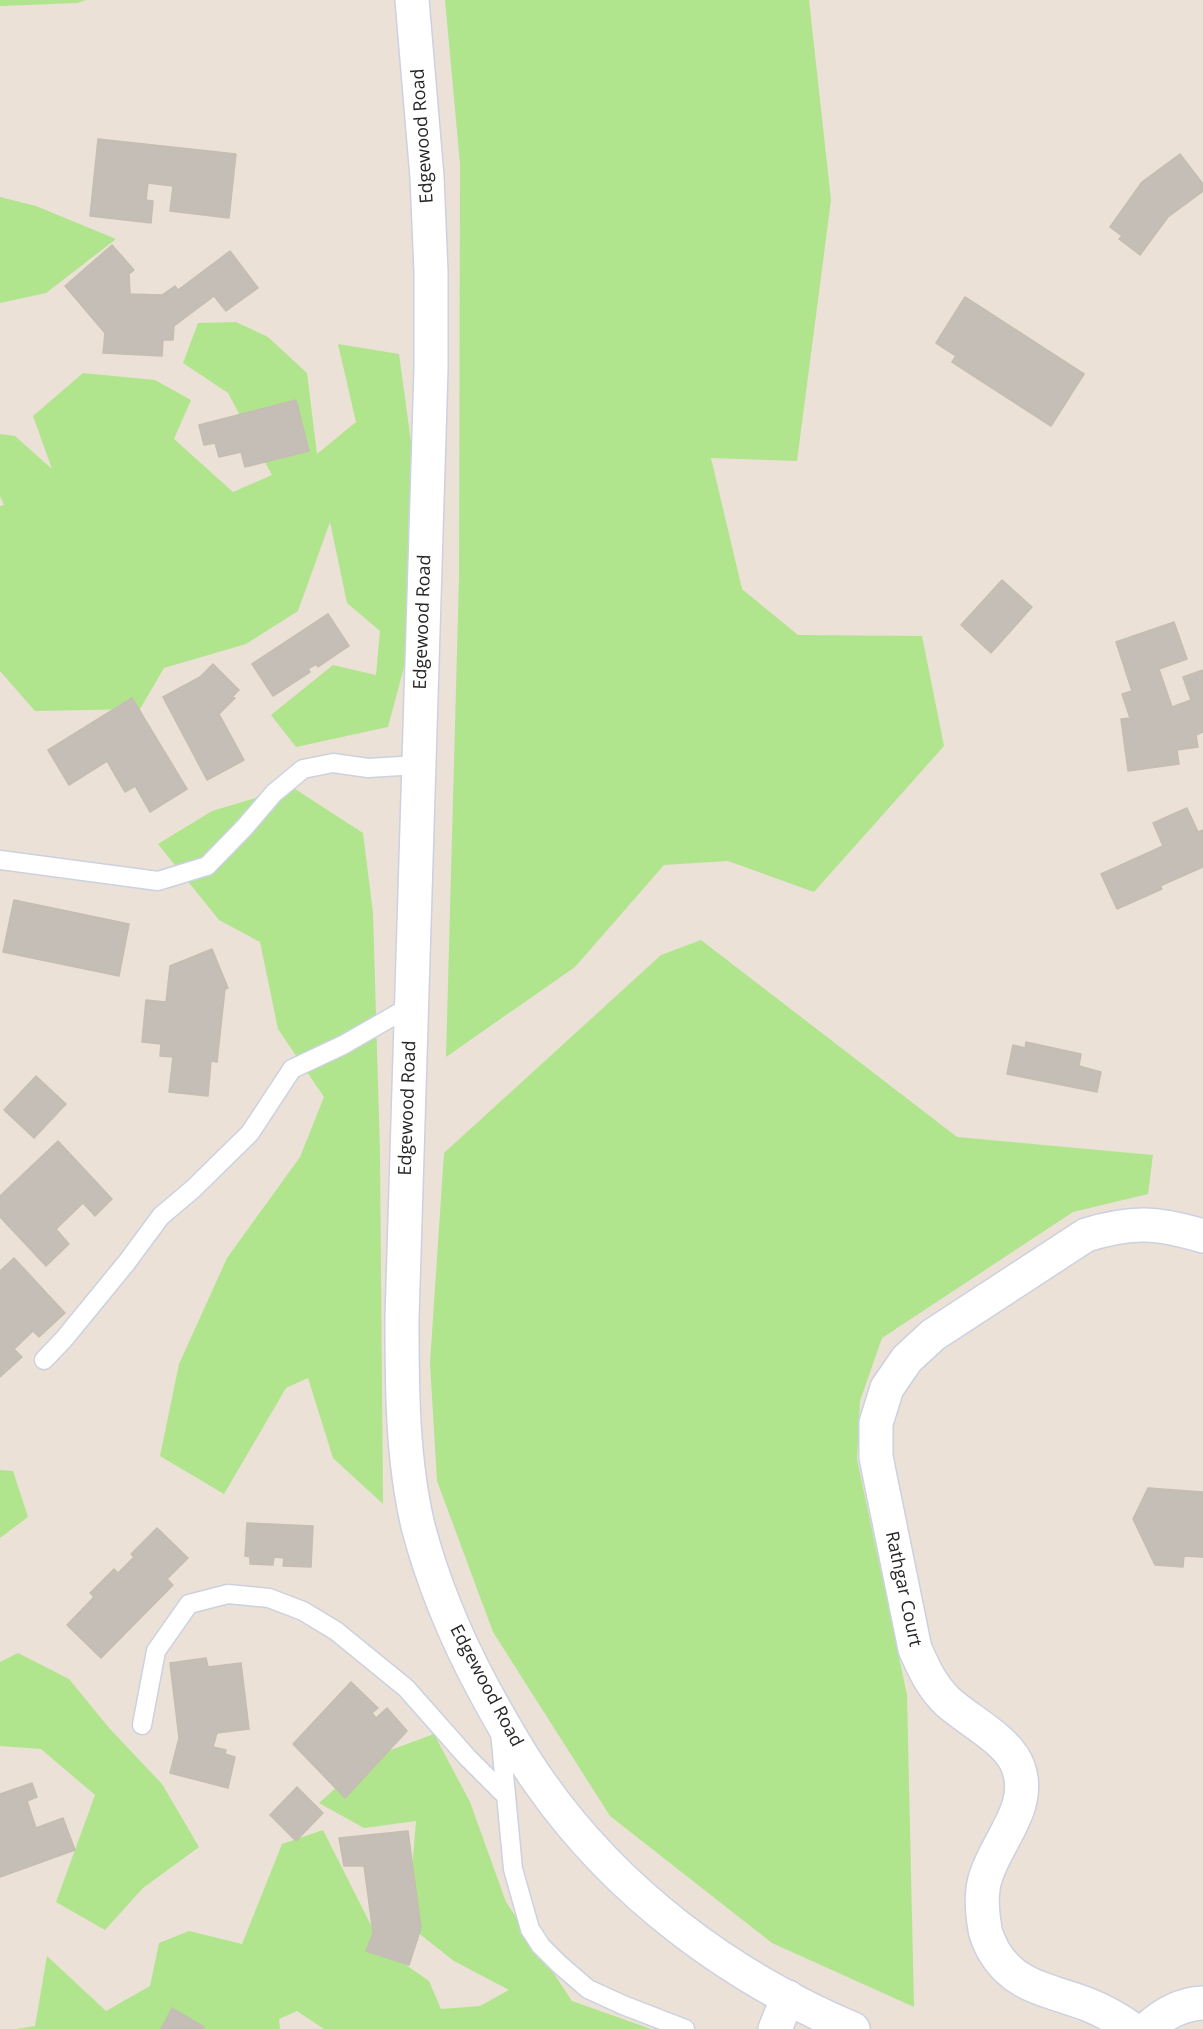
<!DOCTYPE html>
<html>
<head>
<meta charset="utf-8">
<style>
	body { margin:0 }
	canvas { display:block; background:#ebe1d6 }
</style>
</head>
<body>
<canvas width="1203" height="2029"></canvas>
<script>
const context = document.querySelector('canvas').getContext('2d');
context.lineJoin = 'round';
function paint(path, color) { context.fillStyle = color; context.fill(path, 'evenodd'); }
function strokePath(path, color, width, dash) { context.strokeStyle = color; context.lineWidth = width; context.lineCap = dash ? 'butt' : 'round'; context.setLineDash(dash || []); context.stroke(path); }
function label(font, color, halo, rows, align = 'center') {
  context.font = font + ' "Open Sans",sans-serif'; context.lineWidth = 4.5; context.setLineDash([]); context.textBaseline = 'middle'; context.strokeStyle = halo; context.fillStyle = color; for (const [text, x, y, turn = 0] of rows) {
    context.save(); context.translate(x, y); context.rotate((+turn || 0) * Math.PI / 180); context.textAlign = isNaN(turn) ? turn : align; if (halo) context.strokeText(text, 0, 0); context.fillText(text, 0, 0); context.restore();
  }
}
paint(new Path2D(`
	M0,0H86L77,3L0,6Z
	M445,0H809L831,200L797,461L711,458L742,589L798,635L922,636L944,746L814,892L728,861L664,865L575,967L446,1057L459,578L460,164Z
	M0,197L36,206L116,239L46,293L0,303Z
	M236,322L268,337L307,373L317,454L356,422L338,344L399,354L412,449L408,533L411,641L388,727L296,747L271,715L333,665L376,675L380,631L347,603L330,522L298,611L246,644L164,668L140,709L35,711L0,671V506L4,505L0,496V434L15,436L52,469L33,416L83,373L155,380L191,400L174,439L233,492L272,475L228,393L183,363L198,323Z
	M292,787L363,833L373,913L380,1153L383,1504L333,1458L308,1378L286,1388L224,1494L160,1456L179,1364L227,1258L300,1157L324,1097L278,1029L260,942L219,920L158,844L212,811Z
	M701,940L957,1137L1153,1155L1148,1194L1073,1212L882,1338L860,1401L857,1459L907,1695L914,2007L772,1943L610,1816L493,1632L437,1481L430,1363L444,1153L661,955Z
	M0,1470L13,1471L28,1517L0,1538Z
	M18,1653L69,1679L110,1729L162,1784L199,1847L143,1888L105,1930L56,1902L95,1795L41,1749L0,1746V1662Z
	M434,1734L470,1802L506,1902L572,2001L651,2029H324L297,2011L279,2019L280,2029H16L35,2026L47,1956L106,2011L150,1986L159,1943L189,1931L242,1944L282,1844L323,1830L383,1949L429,1981L441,2009L480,2006L509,1990L454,1961L403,1921L411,1882L416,1821L364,1828L319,1803L369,1758Z`), '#b0e58e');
const building = new Path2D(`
	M98,139L236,154L229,218L170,211L173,186L148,183L146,200L153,201L151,223L90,216Z
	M1180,154L1203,184V191L1168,217L1140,255L1119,239L1122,236L1110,227L1142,182Z
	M112,245L134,270L129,274L130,294L162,295L175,286L178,290L230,251L258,288L226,311L214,296L174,326L173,340H163L162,356L103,353L105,333L65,286Z
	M965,297L1084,374L1051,426L952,362L956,356L936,343Z
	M296,400L309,451L245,467L241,452L219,457L215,443L204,445L199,425Z
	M1002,580L1032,607L991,653L961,625Z
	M328,614L349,646L318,667L316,664L308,669L310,672L273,696L252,664Z
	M1174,622L1187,659L1159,669L1172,707L1191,700L1183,677L1203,670V732L1196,735L1198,747L1177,750L1179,764L1128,771L1121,719L1130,718L1122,694L1132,691L1116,642Z
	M213,664L239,690L232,697L235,698L219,714L244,760L207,780L163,697L200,677Z
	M132,698L187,789L150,812L135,786L125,792L107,761L69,785L48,750Z
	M1187,808L1198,832L1203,830V867L1160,886L1162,889L1117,909L1101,874L1163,846L1153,823Z
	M14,900L129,924L119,976L3,952Z
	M212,949L228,988L225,989L217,1062L211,1061L208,1096L169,1092L173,1057L160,1056L161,1044L142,1042L146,1000L166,1002L170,966Z
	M1026,1042L1081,1054L1079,1066L1101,1072L1097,1092L1007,1074L1013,1045L1025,1048Z
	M36,1076L66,1104L34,1138L4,1110Z
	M58,1141L112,1199L95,1216L83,1203L56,1229L69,1244L46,1266L0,1217V1196Z
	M14,1258L65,1313L39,1337L33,1331L14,1349L22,1357L0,1377V1271Z
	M1148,1488L1203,1492V1557L1184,1556L1183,1567L1155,1565L1133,1519Z
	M247,1523L313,1526L311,1567L283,1566L284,1558L274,1557L273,1565L250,1564V1557L245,1556Z
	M157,1528L188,1558L167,1579L173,1585L101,1658L67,1625L94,1597L90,1593L114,1569L118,1573L134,1557L131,1554Z
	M206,1658L208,1667L241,1663L249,1729L217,1733L213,1747L226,1750L225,1754L235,1757L228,1788L170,1773L179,1738L170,1663Z
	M351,1682L378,1708L372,1713L376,1718L387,1708L407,1731L345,1798L293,1744Z
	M32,1783L37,1797L27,1801L36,1828L63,1818L75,1850L0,1877V1794Z
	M297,1787L323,1813L296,1841L270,1815Z
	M408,1831L421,1928L409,1965L366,1951L373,1933L364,1866H344L339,1838Z
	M172,2008L204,2027L202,2029H161Z`);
paint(building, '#c5beb7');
strokePath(building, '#c5bdb0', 1.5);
const lane = new Path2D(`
	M0,860L158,881L207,866L244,828L274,793L303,769L333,763L368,768L418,765
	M44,1360L64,1339L127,1262L161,1216L193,1189L250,1133L292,1069L343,1045L411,1006
	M142,1725L156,1651L189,1604L228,1594L269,1598L303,1611L336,1631L406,1688L467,1757L506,1796
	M500,1732L513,1869L530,1929L541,1946L559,1964L588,1989L623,2005L685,2029`);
const street = new Path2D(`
	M775,2029L788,1997
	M1132,2029C1118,2019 1104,2011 1089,2005C1052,1990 1015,1989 993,1950C990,1943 986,1937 985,1929C982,1912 980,1893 986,1876C998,1838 1036,1804 1016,1762C1004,1738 968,1720 948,1702C932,1687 924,1669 915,1649L876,1457V1423L887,1388L907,1359L933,1335L1086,1235C1132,1221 1157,1222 1203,1236
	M1147,2029C1163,2014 1181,2004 1203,2003`);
const secondary = new Path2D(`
	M412,0L427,177L431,272V369L402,1318C402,1387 402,1458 418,1526C433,1583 456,1638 484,1690C501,1721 519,1754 540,1783C617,1893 730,1977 853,2029`);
strokePath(lane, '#ccd1e1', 21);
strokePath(street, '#ccd1e1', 36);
strokePath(secondary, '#ccd1e1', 36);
strokePath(lane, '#fff', 18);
strokePath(street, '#fff', 33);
strokePath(secondary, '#fff', 33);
label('18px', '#262626', '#fff', [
	["Edgewood Road",423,136,-94],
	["Edgewood Road",423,622,-88],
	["Edgewood Road",408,1108,-88],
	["Rathgar Court",903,1589,78],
	["Edgewood Road",486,1686,62]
]);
</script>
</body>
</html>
